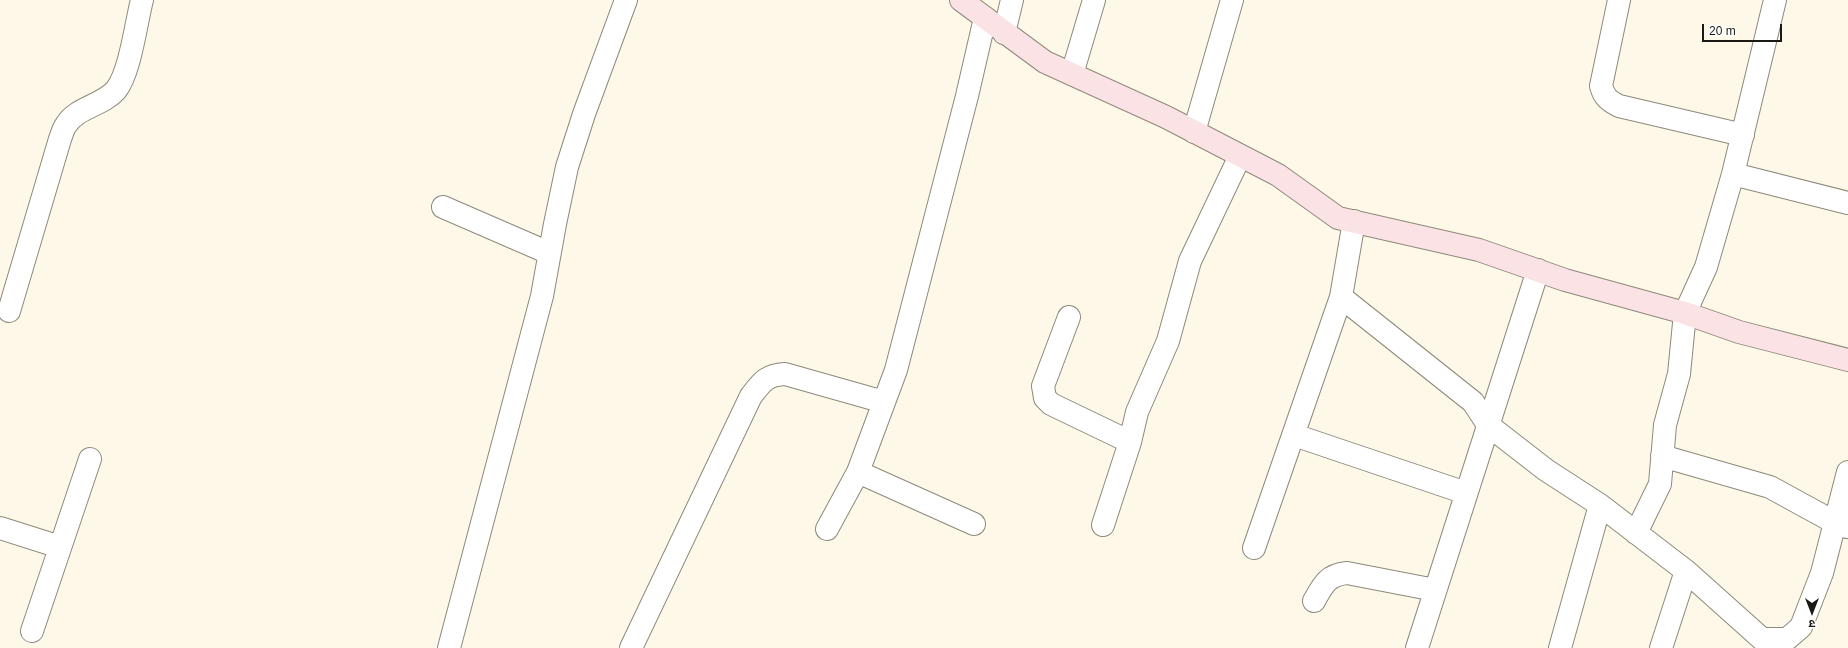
<!DOCTYPE html>
<html>
<head>
<meta charset="utf-8">
<style>
	body { margin:0 }
	#map { position:relative; width:1848px; height:648px; overflow:hidden; background:#fdf8e8; font-family:Helvetica,"Noto Sans Devanagari",sans-serif }
	canvas { display:block }
	.north { position:absolute; left:1792px; top:592px; width:40px; height:40px; -webkit-text-stroke:3px #fff; paint-order:stroke; rotate:180deg; font-size:11px; font-weight:700; line-height:16px; text-align:center; color:#1b1913 }
	.north::after { content:''; display:block; margin:auto; width:14px; height:18px; background:#1b1913; clip-path:polygon(50% 0,100% 100%,50% 72%,0 100%) }
	.scale { position:absolute; left:1702px; top:24px; width:80px; height:18px; box-sizing:border-box; border:2px solid #1b1913; border-top:0; padding-left:5px; font-size:12px; line-height:14px; white-space:nowrap; color:#1b1913; -webkit-text-stroke:3px #fff; paint-order:stroke }
</style>
</head>
<body>
<div id="map">
<canvas width="1848" height="648"></canvas>
<div class="north">उ</div>
<div class="scale">20 m</div>
</div>
<script>
const context = document.querySelector('canvas').getContext('2d');
context.lineJoin = 'round';
function strokePath(path, color, width, dash) { context.strokeStyle = color; context.lineWidth = width; context.lineCap = dash ? 'butt' : 'round'; context.setLineDash(dash || []); context.stroke(path); }
const street = new Path2D(`
	M1619,0L1601,86C1604,97 1609,101 1619,106L1743,135
	M1004,33L1012,0
	M1072,74L1094,0
	M1194,132L1232,0
	M1733,174L1848,203
	M443,207L549,253
	M1354,221L1341,297L1473,402L1488,425L1546,470L1600,505L1686,571L1762,639H1787L1801,627L1822,573L1848,472
	M9,311L60,139C62,134 63,129 66,125C77,107 102,106 116,90C130,73 136,23 142,0
	M1069,317L1043,386L1045,398L1051,404L1130,442
	M1294,435L1466,493
	M1662,456L1770,487L1834,522L1847,527
	M858,472L974,524
	M1103,525L1130,442L1137,412L1168,341L1190,261L1240,156
	M0,528L60,547
	M827,529L858,472L896,370L967,96L985,18
	M1636,533L1660,484L1665,425L1679,374L1685,313L1706,267L1733,174L1775,0
	M1254,548L1341,297
	M1314,601C1323,585 1327,575 1347,573L1435,590
	M32,631L90,459
	M449,648L542,296L555,224L567,167L584,114L626,0
	M631,648L751,396C762,382 766,375 785,374L884,402
	M1417,648L1538,270
	M1560,648L1600,505
	M1661,648L1686,571`);
const secondary = new Path2D(`
	M961,0L1045,62L1166,117L1278,175L1338,218L1479,250L1565,280L1685,313L1739,332L1848,360`);
strokePath(street, '#8e897a', 24);
strokePath(secondary, '#8e897a', 24);
strokePath(street, '#fff', 22);
strokePath(secondary, '#fbe2e5', 22);
</script>
</body>
</html>
